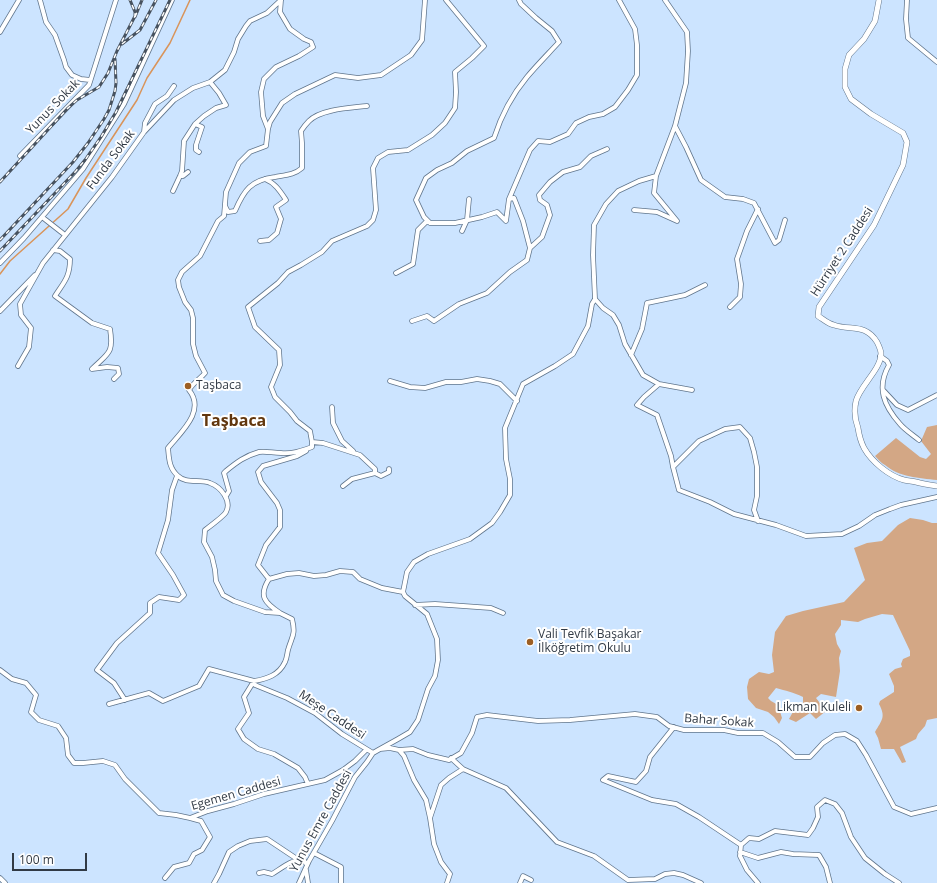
<!DOCTYPE html>
<html>
<head>
<meta charset="utf-8">
<style>
	body { margin:0 }
	#map { position:relative; width:937px; height:883px; overflow:hidden; background:#cce4ff; font-family:"Open Sans",sans-serif }
	canvas { display:block }
	.scale { position:absolute; left:12px; top:853px; width:75px; height:18px; box-sizing:border-box; border:2px solid #313a45; border-top:0; padding-left:5px; font-size:12px; line-height:14px; white-space:nowrap; color:#313a45; -webkit-text-stroke:3px #fff; paint-order:stroke }
</style>
</head>
<body>
<div id="map">
<canvas width="937" height="883"></canvas>
<div class="scale">100 m</div>
</div>
<script>
const context = document.querySelector('canvas').getContext('2d');
context.lineJoin = 'round';
function paint(path, color) { context.fillStyle = color; context.fill(path, 'evenodd'); }
function strokePath(path, color, width, dash) { context.strokeStyle = color; context.lineWidth = width; context.lineCap = dash ? 'butt' : 'round'; context.setLineDash(dash || []); context.stroke(path); }
function label(font, color, halo, rows, align = 'center') {
  context.font = font + ' "Open Sans",sans-serif'; context.lineWidth = 4; context.setLineDash([]); context.textBaseline = 'middle'; context.strokeStyle = halo; context.fillStyle = color; for (const [text, x, y, turn = 0] of rows) {
    context.save(); context.translate(x, y); context.rotate((+turn || 0) * Math.PI / 180); context.textAlign = isNaN(turn) ? turn : align; if (halo) context.strokeText(text, 0, 0); context.fillText(text, 0, 0); context.restore();
  }
}
paint(new Path2D(`
	M937,425V480C919,478 899,477 885,465C881,463 878,459 875,456L896,438L920,457L926,459L931,454L921,441L927,427Z
	M910,518L923,520L932,523H937V718L927,720L925,726L918,734L916,739L900,747L906,762L902,763L894,749H881L878,738L875,732C882,720 886,717 879,704L880,701L894,692V686L889,674L895,669L902,667L901,664L903,659L910,656V651L893,615L882,614L865,619L858,622L841,620V625L835,634L837,644L841,651L839,658L840,671L836,697L821,694L816,698L826,711L816,719L810,713L796,722L789,719L794,710L803,704V697C793,692 786,691 776,688L768,698L771,701L778,705L782,718L779,724L774,717L768,712L756,708L748,699L747,687L749,679L759,672L769,674L774,672L772,655L775,632L786,616L803,611L844,602L865,580L854,548L867,543L882,541L898,525Z`), '#d3a785');
strokePath(new Path2D(`
	M0,274L10,261L68,209L86,178L137,100L147,78L170,43L190,0`), '#d9945a', 1.5);
const minor = new Path2D(`
	M40,0L46,22L55,35L64,60L66,67L72,75L81,79L90,80
	M281,0L280,12L290,29L304,39L311,42L313,47L299,56L276,67L264,79L261,92L263,116L268,129L266,146L250,152L239,163L226,192L224,216L218,221L200,256L182,272L178,280L179,287L185,302L191,310L193,318V344L196,356L205,373C200,379 193,383 189,390C206,411 181,432 168,448C169,459 169,468 178,476C186,484 200,479 210,483C221,487 232,501 226,512C224,516 209,527 205,530L204,542L212,557L215,570L216,581L223,595L234,601L265,612L280,613L292,619C296,635 292,636 288,650C287,654 287,658 285,662C279,675 267,679 254,681L255,685L287,698L315,713L342,734L373,753
	M907,0L906,19L908,38L937,62
	M0,32L19,0
	M195,124L202,127L196,145V150L199,152
	M675,126L686,147L701,180L725,197L743,199L754,203L775,243L779,240L785,220
	M268,129L270,122L282,103L295,94L335,75L358,78L381,75L411,55L422,40L425,0
	M144,132L145,123L155,104L167,96L174,86
	M20,156L89,85L116,0
	M180,176H183L188,172
	M173,191L180,176L182,171L184,141L195,124L204,116L216,108L226,105L219,93L210,82
	M509,199L530,150L538,141L550,142L568,134L576,123L589,117L603,114L615,107L628,90L637,75V45L635,29L619,0
	M225,206L228,212L235,211C244,190 251,180 275,177C286,175 294,175 302,168V143L301,131C303,128 306,124 309,121C321,109 350,108 367,106
	M634,210L657,212L677,221L654,193L656,176
	M42,217L65,235
	M462,231L467,220L469,199
	M260,241L269,240L277,233L281,219L276,207L286,200C280,191 275,183 265,179
	M530,248L542,237L550,215L547,205L540,200L539,195L550,182L563,172L580,167L591,156L607,149
	M53,250L60,251L70,259C70,277 64,282 55,296L92,323L110,329C114,354 108,353 92,369L107,367L118,368L119,374L114,379
	M0,263L24,238L83,169L124,104L172,0
	M396,273L413,264L418,230L427,221
	M595,299L603,308L613,315L619,325L625,344L643,375L659,384L644,397L637,405L657,415L671,456L673,467L679,490L710,502L734,514L776,525L806,536L842,534L859,526L875,515L890,509L901,505L937,497
	M730,307L740,297L741,284L737,259L747,231L758,209
	M0,311L35,275
	M412,321L427,316L434,321L459,304L487,293L510,272L527,260L530,248L523,221L514,198L509,199L506,221L497,212L482,217L455,223H430L424,217L416,200L426,178L437,170L452,163L467,151L494,138C501,116 512,95 527,77C537,65 548,54 559,42L552,31L536,18L521,4L519,0
	M631,355L642,329L647,303L671,298L685,295L705,285
	M880,356L887,361L889,365C876,388 884,406 900,424C905,430 913,435 919,440
	M18,366L29,347L31,328L21,315L20,304L43,263L112,177L144,132L174,100L193,88L210,82L225,70L234,52L238,39L246,26L250,21L267,13L281,0
	M390,381L410,387L425,388L446,382H461L477,379L490,381L500,384L517,401
	M659,384L692,390
	M883,390L897,405L908,410L937,395
	M332,407L333,423L342,441L353,451
	M312,442L323,443L360,455L375,469V473L352,479L343,486
	M306,451L297,456L263,466L258,472L261,482L277,503L280,510V527L266,545L258,565L269,579L287,574L299,573L314,576L326,575L340,571L353,572L360,579L382,588L403,592
	M673,467L699,441L725,429L740,427L750,438L754,452L757,467V496L754,510L758,521
	M375,473L381,476L389,472V469
	M226,496L229,491L224,473L226,471C237,462 245,456 259,452C266,451 273,453 281,453C292,454 301,451 312,447V442L310,431L297,421L290,412L275,397L271,387L280,365L279,350L255,327L248,307L278,283L288,272L301,265L322,252L332,241L367,226L373,220L376,210L373,168L378,158L388,152L408,150L432,135L445,123L455,108L456,92L455,72L472,58L484,46L446,0
	M269,579C258,596 265,603 280,613
	M415,605L435,604L491,608L503,613
	M0,670L12,679L26,683L36,695L31,712L39,720L58,726L66,738L68,755L74,763H83L103,761L115,765L125,779L159,813L176,815L190,818L208,811L234,804L264,794L325,780L343,770L355,761L366,750
	M125,700L114,683L97,670L117,643L150,613V603L159,597L179,600L184,595L173,575L158,553L168,520L172,490L177,476
	M109,704L149,693L163,701L199,686L209,669L254,681L244,697L249,713L238,729L244,739L258,749L274,754L298,768L305,777L308,784
	M674,727L650,757L646,771L636,782L608,776L603,780L652,800L676,804L699,817L741,845
	M380,749L398,739L410,732L418,720L428,689L435,676L438,660L437,639L427,614L405,596L403,592L407,572L414,562L428,554L470,539L492,523L500,512L510,495V479L506,459L505,428L523,384L555,366L573,354L588,326L592,304L595,299L593,255L594,225L606,204L618,191L639,181L656,176L675,126L686,83L688,51L687,32L665,0
	M399,750L413,749L428,755L449,760L461,753L472,733L477,717L487,715L538,721L570,720L635,714L657,717L669,726L684,730H724L738,733H763L778,742L795,757H810L823,743L835,735L845,734L857,741L866,755L894,807L911,814L937,808
	M451,758L463,769
	M430,818L441,785L449,778L463,769L506,788L557,842L594,856L628,880L655,879L665,874L674,873L683,875L701,883
	M740,852L758,858L781,852L793,854L819,855L826,867L830,883
	M314,853L341,867V883
	M306,870L308,883
	M259,873L264,872L272,874C282,868 291,860 303,859L307,865
	M0,878L5,883
	M165,878L174,867L189,863L194,854L202,850L210,837L201,821L190,818
	M214,883L219,874L229,852L238,846L250,841L267,839L297,859
	M299,883L309,861L332,821L355,777L367,762L373,753L380,749L390,748L399,750L404,756L414,780L426,800L430,818L434,844L441,862L450,874L447,883
	M520,883L523,876L531,880
	M758,883L747,870L740,856L741,845L749,838L759,839L775,831L808,835L813,828L818,817L817,807L825,800L835,804L842,813L851,837L865,858L885,874L899,883`);
const tertiary = new Path2D(`
	M879,0L875,21L864,39L849,55L845,69V87L851,99L871,114L903,133L907,142L903,165L874,225L819,307L818,316C823,319 828,324 834,325C851,331 865,323 877,342C879,346 881,350 881,354C881,369 860,386 856,401C854,410 855,420 858,428C859,435 861,442 864,448C872,462 889,476 904,480C908,481 912,481 916,482C923,484 930,485 937,486`);
strokePath(minor, '#60758c', 5.5);
strokePath(tertiary, '#60758c', 6);
strokePath(minor, '#fff', 4);
strokePath(tertiary, '#fff', 5);
const rail = new Path2D(`
	M135,17L142,0
	M122,44L140,30L156,0
	M0,182L68,108L77,100L99,87L108,73L117,51L135,16V12L130,0
	M0,240L73,162L88,143L104,119L109,110L115,91L116,83L115,59
	M0,251L76,171L85,160L101,137L116,112L170,0`);
strokePath(rail, '#47525f', 3);
strokePath(rail, '#fff', 1.5, [4.5]);
for (const [x, y, r, color] of [
	[188,386,4,"#9c5e23"],
	[530,642,4,"#9c5e23"],
	[859,708,4,"#9c5e23"]
]) { const dot = new Path2D(); dot.arc(x, y, r, 0, 2 * Math.PI); context.fillStyle = color; context.fill(dot); strokePath(dot, '#fff', 1.5); }
label('12px', '#313a45', '#fff', [
	["Yunus Sokak",53,107,-46],
	["Funda Sokak",111,160,-53],
	["Hürriyet 2 Caddesi",842,252,-57],
	["Meşe Caddesi",332,715,34],
	["Bahar Sokak",719,721,4],
	["Egemen Caddesi",236,794,-16],
	["Yunus Emre Caddesi",321,821,-61]
]);
label('12px', '#313a45', '#fff', [
	["Taşbaca",196,386],
	["Vali Tevfik Başakar",538,635],
	["İlköğretim Okulu",538,649],
	["Likman Kuleli",851,708,"right"]
], 'left');
label('bold 16px', '#62370e', '#fff', [
	["Taşbaca",234,421]
]);
</script>
</body>
</html>
